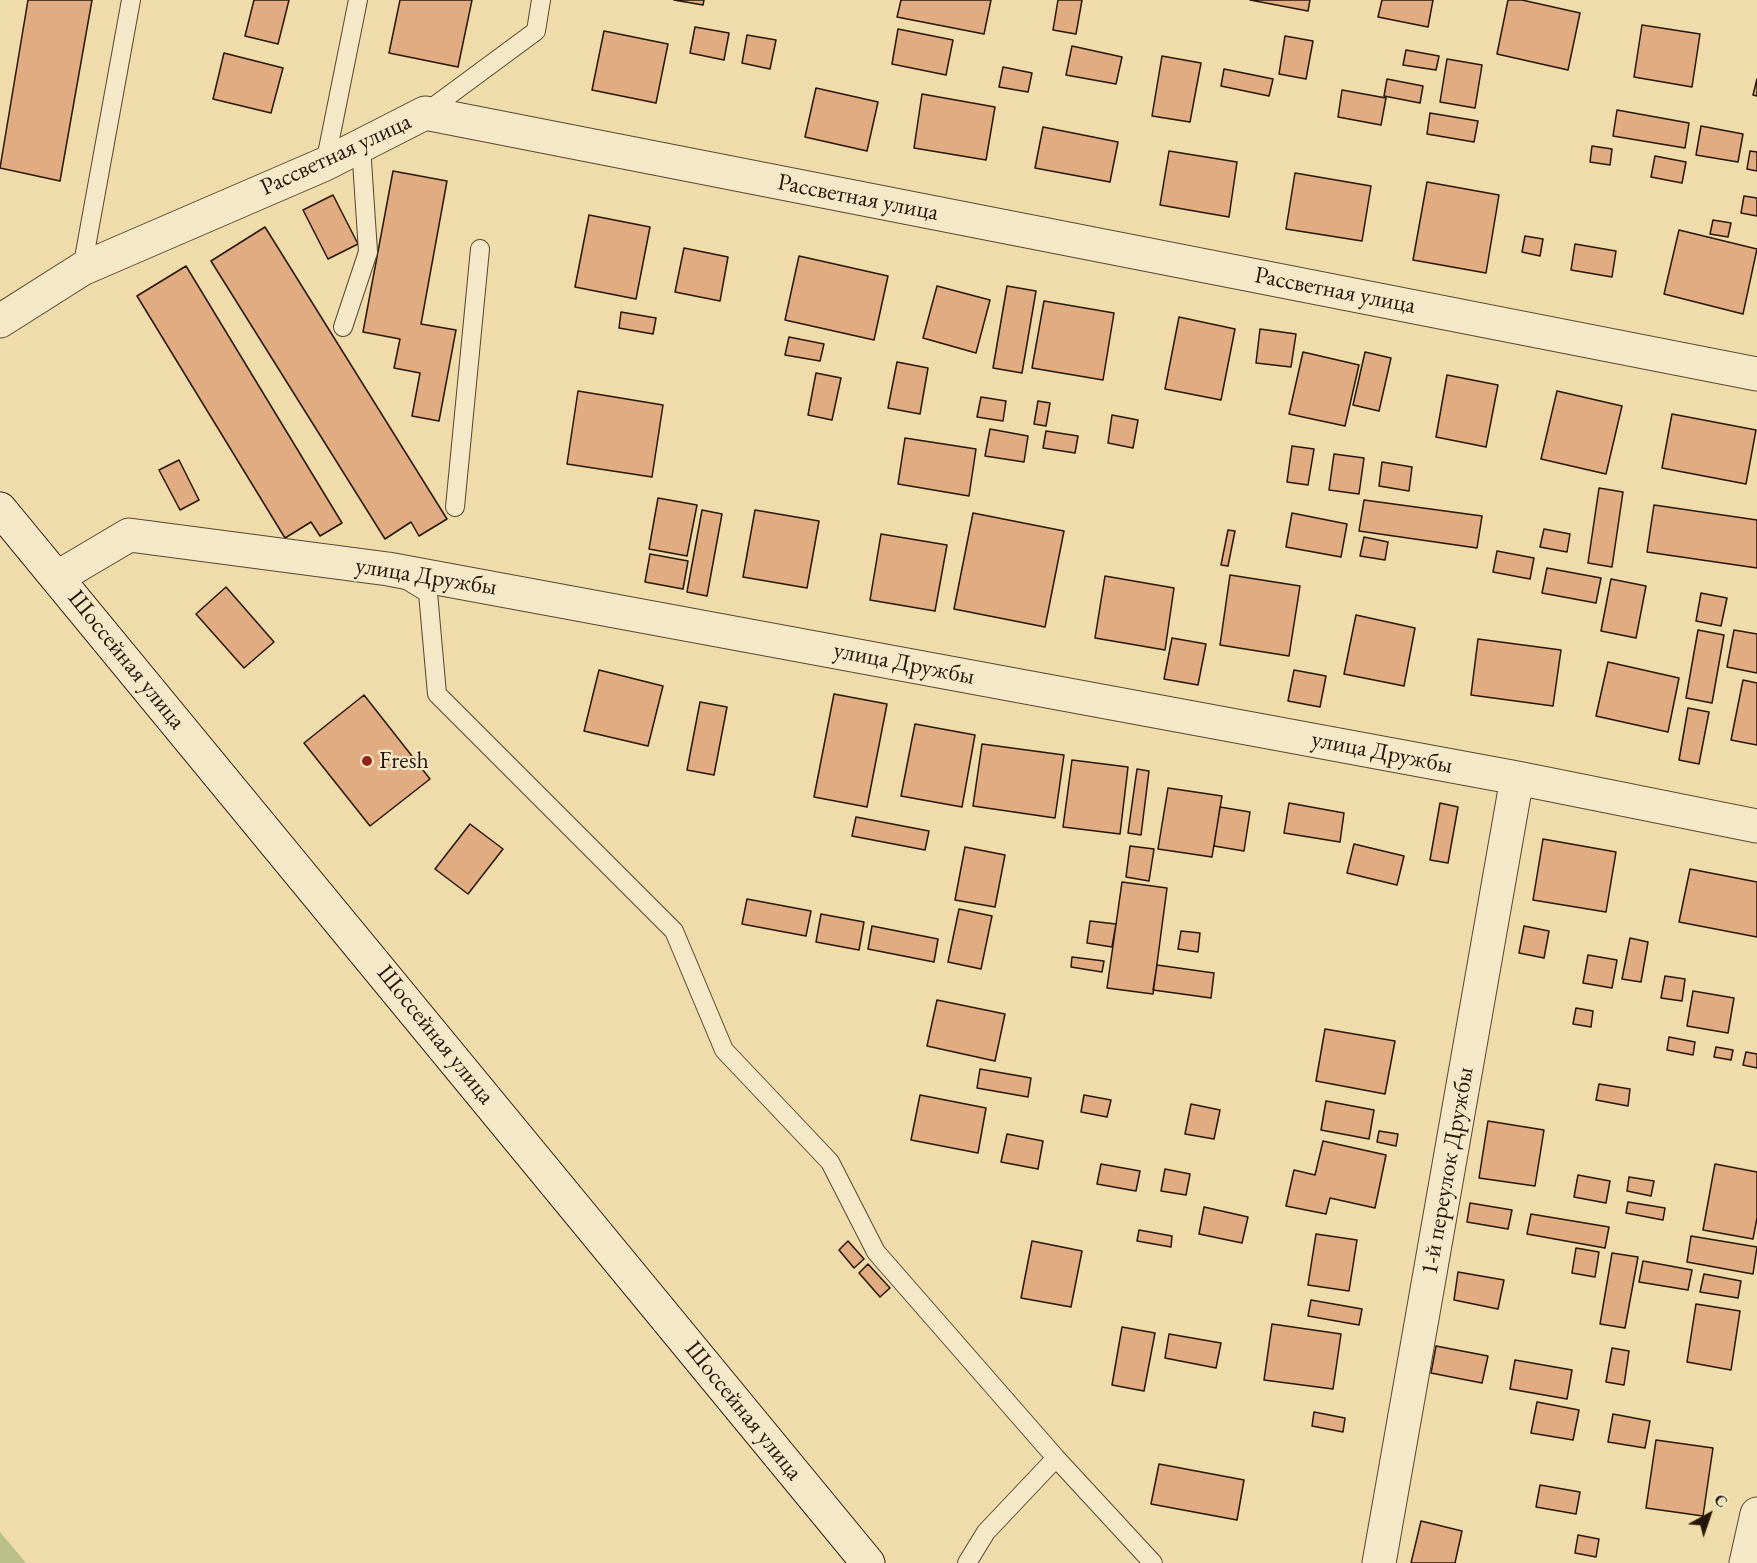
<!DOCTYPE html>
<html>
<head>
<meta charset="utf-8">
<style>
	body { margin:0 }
	#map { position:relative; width:1757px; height:1563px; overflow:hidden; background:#f0dbaa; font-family:"EB Garamond",serif }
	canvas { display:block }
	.north { position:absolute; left:1679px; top:1485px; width:60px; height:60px; -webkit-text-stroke:4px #f5e8c8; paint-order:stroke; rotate:40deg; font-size:16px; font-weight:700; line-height:24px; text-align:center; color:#251607 }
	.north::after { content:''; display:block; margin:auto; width:21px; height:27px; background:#251607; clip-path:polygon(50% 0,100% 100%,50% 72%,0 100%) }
</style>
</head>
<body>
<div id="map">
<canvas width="1757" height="1563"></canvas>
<div class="north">С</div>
</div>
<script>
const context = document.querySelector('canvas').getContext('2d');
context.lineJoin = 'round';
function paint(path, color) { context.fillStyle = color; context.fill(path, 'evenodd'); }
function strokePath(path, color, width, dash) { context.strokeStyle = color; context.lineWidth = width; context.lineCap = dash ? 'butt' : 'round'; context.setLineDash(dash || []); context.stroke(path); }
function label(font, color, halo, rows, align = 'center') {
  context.font = font + ' "EB Garamond",serif'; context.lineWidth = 4.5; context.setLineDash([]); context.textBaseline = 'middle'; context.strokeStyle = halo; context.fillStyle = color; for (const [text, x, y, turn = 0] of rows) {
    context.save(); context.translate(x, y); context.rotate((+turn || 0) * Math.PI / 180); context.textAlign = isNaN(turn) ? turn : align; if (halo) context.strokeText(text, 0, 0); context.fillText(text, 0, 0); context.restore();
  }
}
paint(new Path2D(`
	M0,1532L26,1563H0Z`), '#bac088');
const building = new Path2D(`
	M28,0H92L60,181L0,168Z
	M254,0H289L278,44L245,36Z
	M400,0H472L458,67L389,53Z
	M674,0H704L703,5Z
	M901,0H991L984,34L897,17Z
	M1058,0H1082L1076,34L1053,30Z
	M1250,0H1310L1308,11Z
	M1382,0H1433L1428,27L1378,17Z
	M1508,0H1522L1580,13L1568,70L1497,54Z
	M1642,25L1700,34L1692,87L1634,77Z
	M695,27L729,33L724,60L690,53Z
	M898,29L953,40L946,75L892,64Z
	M604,31L668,44L656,103L592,90Z
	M747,35L776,40L770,69L742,63Z
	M1285,36L1313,41L1306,79L1279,74Z
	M1072,46L1122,57L1116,84L1066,75Z
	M1406,50L1439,56L1436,70L1403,65Z
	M224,53L283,68L271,113L213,99Z
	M1162,56L1201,63L1190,122L1152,116Z
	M1447,59L1482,65L1475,108L1440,102Z
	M1003,67L1032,73L1028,92L999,87Z
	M1224,69L1273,79L1269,96L1221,86Z
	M1387,79L1423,86L1420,103L1384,96Z
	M1757,79V96L1753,95Z
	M816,88L878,102L867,151L805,137Z
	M1342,90L1386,98L1381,125L1338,117Z
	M922,94L995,107L986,160L914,148Z
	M1617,110L1689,123L1685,148L1613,136Z
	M1430,113L1478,121L1474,142L1427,134Z
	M1701,126L1743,134L1738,162L1696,155Z
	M1043,127L1118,142L1110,182L1035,168Z
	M1592,146L1612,149L1610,165L1590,162Z
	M1169,151L1237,162L1229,217L1160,205Z
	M1750,151L1757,152V171L1747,169Z
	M1655,156L1686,162L1682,183L1651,177Z
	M393,171L447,181L421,324L456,330L439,421L412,416L420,373L394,368L400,339L363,332Z
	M1295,173L1371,186L1362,241L1286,229Z
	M1427,182L1499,195L1486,273L1413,260Z
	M333,195L358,244L328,259L303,210Z
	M1744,196L1757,198V216L1741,213Z
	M589,215L650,227L636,299L575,287Z
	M1713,220L1731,223L1728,237L1710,234Z
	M265,227L447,519L419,536L411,522L385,539L211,261Z
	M1679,230L1757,249L1743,314L1664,294Z
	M1525,236L1543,239L1540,256L1522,252Z
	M1575,244L1616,251L1612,277L1571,270Z
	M684,248L728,257L720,301L675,292Z
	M799,256L888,276L874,340L785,320Z
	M186,266L342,523L320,536L311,522L285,538L137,296Z
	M937,286L990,300L976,353L923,338Z
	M1007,286L1036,291L1022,373L993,368Z
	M1044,301L1114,313L1103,380L1032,368Z
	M621,312L656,318L653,334L619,328Z
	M1179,317L1235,329L1221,400L1165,389Z
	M1260,329L1296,334L1291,367L1256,363Z
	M789,337L824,344L820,361L785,355Z
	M1303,352L1359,365L1345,426L1289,414Z
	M1365,352L1391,358L1379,411L1353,405Z
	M897,362L928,368L920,414L888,408Z
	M816,373L841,378L832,420L808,415Z
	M1447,375L1498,385L1486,447L1436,437Z
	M578,391L663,405L652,477L567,464Z
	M1557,391L1622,406L1606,474L1541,459Z
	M981,397L1006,401L1003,421L977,417Z
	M1038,401L1050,403L1046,426L1034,424Z
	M1672,414L1756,430L1746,484L1662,468Z
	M1112,415L1138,420L1133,448L1108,443Z
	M990,429L1028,436L1024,462L985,456Z
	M1046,431L1078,436L1075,453L1043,448Z
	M905,438L976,449L969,496L898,484Z
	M1292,446L1314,449L1308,485L1287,482Z
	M1334,454L1364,458L1359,494L1329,490Z
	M179,460L199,500L180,510L159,470Z
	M1382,462L1412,467L1409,491L1379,486Z
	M1599,488L1623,492L1612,567L1588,563Z
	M658,498L697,505L687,556L649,549Z
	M1364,500L1482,516L1477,548L1359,531Z
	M1654,505L1757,520V568L1647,552Z
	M702,510L722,514L707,596L687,592Z
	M755,510L819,521L807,588L743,577Z
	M973,513L1064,531L1045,627L954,609Z
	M1292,513L1347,524L1341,557L1286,547Z
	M1544,529L1570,534L1567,552L1540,547Z
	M1228,530L1235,531L1228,566L1221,565Z
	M881,534L947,545L935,611L870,600Z
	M1364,537L1388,542L1385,560L1360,556Z
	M1497,551L1534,558L1530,579L1493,572Z
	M650,554L688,561L683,589L645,582Z
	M1547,568L1601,578L1596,603L1542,593Z
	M1230,575L1300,586L1289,656L1220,645Z
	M1105,576L1174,588L1165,650L1095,638Z
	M1611,579L1646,586L1636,638L1601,631Z
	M226,587L274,642L244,668L196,614Z
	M1701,593L1727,598L1721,626L1696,621Z
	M1356,615L1415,628L1404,686L1344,674Z
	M1698,630L1724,635L1712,703L1686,698Z
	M1734,630L1757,634V673L1727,667Z
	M1172,638L1206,644L1198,685L1164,679Z
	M1478,639L1561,650L1553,706L1471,695Z
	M1608,662L1679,678L1668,732L1596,716Z
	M599,670L663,686L648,746L584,731Z
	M1294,670L1326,676L1320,707L1288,701Z
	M1743,680L1757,683V745L1731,740Z
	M834,694L887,704L867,807L814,797Z
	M364,695L430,779L370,826L304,743Z
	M700,702L727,707L714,775L687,770Z
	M1688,708L1709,712L1699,764L1679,760Z
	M915,724L975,735L962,807L901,796Z
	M982,744L1064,755L1055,818L973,806Z
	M1072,760L1128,767L1120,834L1063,827Z
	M1137,769L1149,771L1141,835L1128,833Z
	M1168,788L1222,796L1212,857L1158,849Z
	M1289,803L1344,813L1340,842L1284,833Z
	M1440,803L1458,807L1448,863L1430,860Z
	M1220,807L1250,812L1244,851L1214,846Z
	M856,817L929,831L925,850L852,836Z
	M470,824L503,849L468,894L435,869Z
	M1543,839L1616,852L1606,912L1533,900Z
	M1354,844L1404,856L1397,885L1347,873Z
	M1130,846L1154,849L1149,881L1126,877Z
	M965,847L1005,855L995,907L955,900Z
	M1690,869L1757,882V937L1679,922Z
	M1122,882L1167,888L1153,994L1107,988Z
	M747,899L811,911L806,936L742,924Z
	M959,909L992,916L981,969L948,962Z
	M821,914L864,922L859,950L816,942Z
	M1090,921L1116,924L1112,947L1087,943Z
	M872,926L938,939L934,962L868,949Z
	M1524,926L1549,931L1544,958L1519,953Z
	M1181,931L1200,933L1198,952L1178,949Z
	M1630,938L1648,942L1641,982L1622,979Z
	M1588,955L1617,960L1612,988L1583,983Z
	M1072,957L1104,961L1102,972L1071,967Z
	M1157,965L1214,973L1211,998L1153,990Z
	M1665,976L1685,979L1682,1001L1661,998Z
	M1693,991L1734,998L1728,1033L1687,1026Z
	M937,1000L1005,1014L995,1061L927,1046Z
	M1576,1008L1593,1011L1591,1027L1573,1024Z
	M1325,1029L1395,1041L1385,1094L1316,1081Z
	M1669,1037L1695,1042L1693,1055L1667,1050Z
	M1716,1047L1733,1050L1731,1060L1714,1057Z
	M1746,1052L1757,1054V1068L1743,1065Z
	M980,1069L1031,1078L1028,1097L977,1088Z
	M1599,1084L1630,1089L1628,1106L1596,1100Z
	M920,1095L986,1108L978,1153L911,1140Z
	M1084,1095L1111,1100L1107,1117L1081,1112Z
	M1326,1101L1374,1110L1369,1139L1321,1130Z
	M1191,1104L1220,1110L1214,1139L1185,1134Z
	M1488,1121L1544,1130L1535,1186L1479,1178Z
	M1379,1131L1398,1134L1396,1146L1377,1142Z
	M1007,1134L1043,1141L1038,1169L1001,1162Z
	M1323,1141L1386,1155L1375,1208L1330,1198L1326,1214L1286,1206L1294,1170L1315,1175Z
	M1101,1164L1140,1171L1136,1191L1097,1184Z
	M1715,1164L1757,1172V1218L1753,1239L1703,1230Z
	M1165,1169L1190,1174L1186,1195L1161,1191Z
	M1578,1175L1610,1181L1606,1203L1574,1197Z
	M1629,1177L1654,1181L1651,1196L1627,1191Z
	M1628,1202L1665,1208L1663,1220L1626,1213Z
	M1470,1203L1512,1210L1508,1229L1467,1222Z
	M1204,1207L1248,1217L1242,1243L1199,1234Z
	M1531,1214L1609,1227L1605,1248L1527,1234Z
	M1139,1230L1172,1236L1171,1247L1137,1241Z
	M1316,1234L1357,1240L1349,1291L1308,1285Z
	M1691,1236L1757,1247L1753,1274L1687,1262Z
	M848,1241L864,1259L854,1268L839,1250Z
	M1032,1241L1082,1251L1071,1307L1021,1298Z
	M1576,1248L1599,1252L1595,1277L1572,1273Z
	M1612,1253L1638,1257L1625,1328L1600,1324Z
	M1643,1261L1692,1270L1688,1290L1639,1282Z
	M868,1264L890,1288L880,1297L859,1273Z
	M1458,1272L1504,1280L1498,1309L1454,1300Z
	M1704,1274L1741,1281L1738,1298L1700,1292Z
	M1311,1300L1362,1309L1359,1325L1308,1316Z
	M1696,1304L1740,1311L1731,1370L1687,1362Z
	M1272,1324L1341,1334L1333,1389L1264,1380Z
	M1122,1327L1155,1333L1144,1391L1112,1385Z
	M1169,1334L1221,1343L1216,1368L1165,1358Z
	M1436,1346L1488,1356L1482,1383L1431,1373Z
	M1612,1348L1629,1351L1624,1385L1606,1382Z
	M1515,1360L1572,1370L1567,1399L1510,1389Z
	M1537,1402L1579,1410L1573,1440L1531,1433Z
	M1314,1412L1345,1418L1343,1432L1312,1426Z
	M1613,1414L1650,1421L1645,1448L1608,1442Z
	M1656,1440L1713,1448L1703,1516L1646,1508Z
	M1159,1464L1244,1480L1237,1520L1151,1504Z
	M1540,1485L1580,1492L1576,1514L1536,1507Z
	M1421,1521L1462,1531L1455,1563H1411Z
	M1578,1535L1599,1539L1596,1557L1575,1553Z`);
paint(building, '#e2ac83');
strokePath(building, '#251607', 1.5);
const lane = new Path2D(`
	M425,113L536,31L541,0
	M325,164L358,0
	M82,269L131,0
	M343,327L368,252L361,146
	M455,507L480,249
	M408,581L428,593L437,694L674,931L724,1050L830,1162L876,1252L1056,1458L1153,1563
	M967,1563L986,1532L1056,1458`);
const street = new Path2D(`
	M0,321L82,269L325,164L425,113L1757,374
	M58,577L129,535L388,569L1517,778L1757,826
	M1379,1563L1517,778
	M1746,1563L1757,1514`);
const secondary = new Path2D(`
	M0,509L868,1563`);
strokePath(lane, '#584730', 20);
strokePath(street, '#584730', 35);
strokePath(secondary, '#251607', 35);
strokePath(lane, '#f5e8c8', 18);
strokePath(street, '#f5e8c8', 33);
strokePath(secondary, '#f5e8c8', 33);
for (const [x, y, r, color] of [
	[367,761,6,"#8f2418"]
]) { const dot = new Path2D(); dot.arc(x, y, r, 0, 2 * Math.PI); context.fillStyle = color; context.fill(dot); strokePath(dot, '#f5e8c8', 2); }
label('24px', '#251607', '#f5e8c8', [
	["Рассветная улица",336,155,-25],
	["Рассветная улица",858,198,11],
	["Рассветная улица",1335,291,11],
	["улица Дружбы",426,577,9],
	["Шоссейная улица",126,660,51],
	["улица Дружбы",904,664,11],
	["улица Дружбы",1382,753,11],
	["Шоссейная улица",435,1035,51],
	["1-й переулок Дружбы",1448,1171,-80],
	["Шоссейная улица",743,1411,51]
]);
label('24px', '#251607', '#f5e8c8', [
	["Fresh",379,761]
], 'left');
</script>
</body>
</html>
